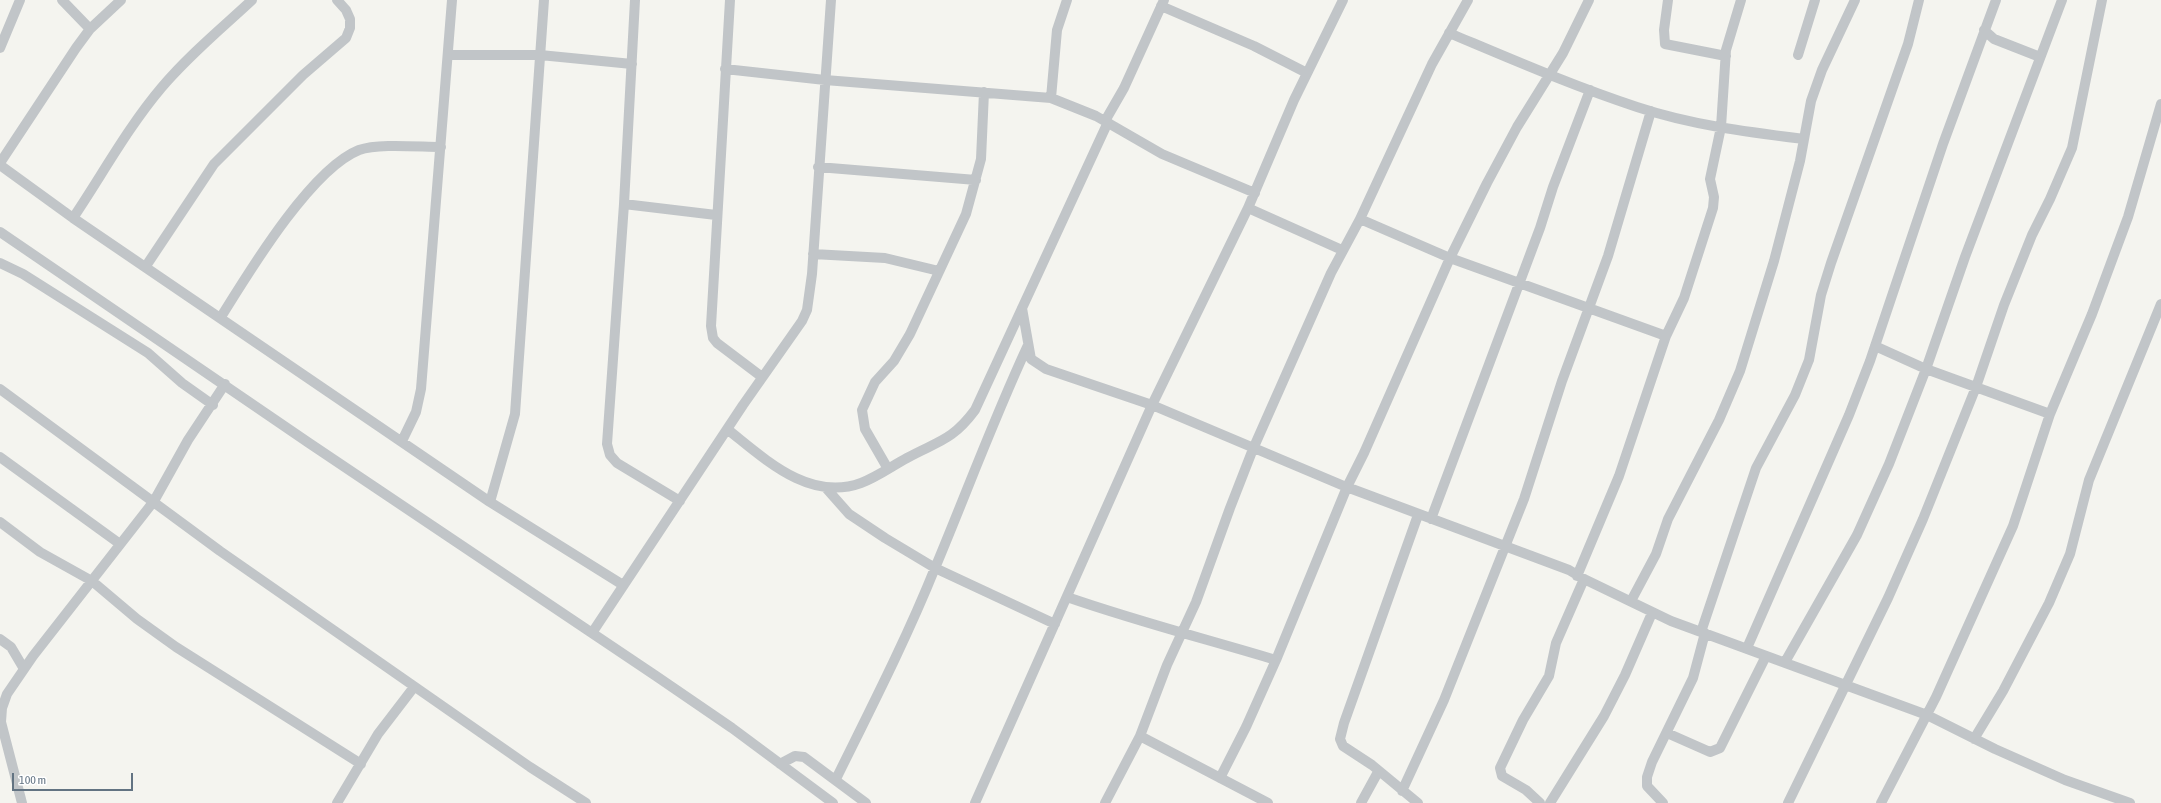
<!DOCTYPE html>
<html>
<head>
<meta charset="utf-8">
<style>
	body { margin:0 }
	#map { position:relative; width:2161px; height:803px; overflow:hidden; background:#f4f4ef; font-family:"Asap Condensed",sans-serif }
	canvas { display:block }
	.scale { position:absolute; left:12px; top:773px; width:121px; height:18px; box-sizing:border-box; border:2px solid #627382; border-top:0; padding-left:5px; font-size:12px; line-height:14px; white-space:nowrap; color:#627382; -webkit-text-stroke:3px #fff; paint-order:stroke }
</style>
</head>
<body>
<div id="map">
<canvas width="2161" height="803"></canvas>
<div class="scale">100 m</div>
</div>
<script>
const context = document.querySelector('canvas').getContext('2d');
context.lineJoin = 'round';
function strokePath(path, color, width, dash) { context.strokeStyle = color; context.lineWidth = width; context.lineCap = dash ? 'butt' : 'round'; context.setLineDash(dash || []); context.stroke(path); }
strokePath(new Path2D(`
	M62,0L90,29
	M635,0L624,204L607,444L610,455L617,463L680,501
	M730,0L711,326L713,338L717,343L762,377
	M1668,0L1664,30L1665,44L1726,56
	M1161,6L1254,46L1307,73
	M1984,30L1994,39L2040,57
	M1449,33C1511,59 1573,86 1637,107C1691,125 1748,132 1804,139
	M0,48L20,0
	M449,55H540L632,64
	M1798,55L1815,0
	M725,69L825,80L1051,98L1096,116L1162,154L1255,193
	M1051,98L1057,30L1067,0
	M1105,121L1124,88L1164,0
	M0,163L76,48L90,29L121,0
	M0,165L73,218L490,502L623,585
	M818,167L976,180
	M624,204L716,215
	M1248,208L1342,250
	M73,218C102,175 128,127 162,87C189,55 222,28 252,0
	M1360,219L1450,258L1666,336
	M0,232L309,443L656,676L732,728L833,803
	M813,254L885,258L939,271
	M0,263L23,274L148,353L182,383L213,405
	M146,266L214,164L303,75L346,38L350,28V19L346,10L337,0
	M1022,308L1031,359L1046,369L1152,405L1344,486L1569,570L1584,579L1671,621L1927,715L1995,749L2065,780L2130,803
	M221,317C249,272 311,169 359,150C378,143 420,147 441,147
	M1875,346L1926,369L2050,414
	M0,389L220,551L530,767L586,803
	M727,429C765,459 809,502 861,483C877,477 892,466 907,458C938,441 952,441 975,410L1108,122
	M402,441L416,412L421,389L452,0
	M0,457L120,544
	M888,469L865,429L862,410L875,382L894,361L910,334L966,214L981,159L984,92
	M826,488L849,514L885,538L935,568L1055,624
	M490,502L515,414L544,0
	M1431,519L1540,228L1553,187L1590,90
	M0,522L40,552L92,581L137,619L176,647L361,764
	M1577,576L1619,476L1666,336L1684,298L1713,208L1714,197L1710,179L1721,127L1726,50L1741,0
	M1067,597C1136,621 1206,639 1276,660
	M1631,601L1656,554L1668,519L1719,420L1740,371L1774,261L1800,161L1811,101L1822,70L1855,0
	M1701,632L1756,468L1795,395L1809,360L1821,295L1831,263L1908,44L1919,0
	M592,633L743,405L802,321L807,310L812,274L831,0
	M0,639L11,647L24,669
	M1747,648L1849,415L1870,361L1943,144L1996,0
	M1785,662L1857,535L1889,464L1926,369L1965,257L2062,0
	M1667,733L1710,752L1720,748L1766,656
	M1140,736L1268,803
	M1974,739L2003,691L2049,603L2070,554L2089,480L2161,304
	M780,764L795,756L804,757L866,803
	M1220,778L1246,727L1276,660L1347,487L1364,453L1450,258L1487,183L1517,127L1563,53L1589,0
	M836,779C870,710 906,640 935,568C966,494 994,418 1028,345
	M1402,791L1444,700L1524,499L1562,381L1608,256L1651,111
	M22,803L1,722L2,708L7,694L33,656L154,501L188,440L225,384
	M337,803L378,734L414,687
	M975,803L1152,405L1248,208L1294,100L1343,0
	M1105,803L1140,736L1167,665L1196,602L1230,508L1253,449L1331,273L1360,219L1432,64L1468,0
	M1361,803L1378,772
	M1418,803L1372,765L1343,746L1340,739L1344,723L1418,515
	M1540,803L1526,790L1502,776L1500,768L1523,720L1549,676L1556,643L1584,579
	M1550,803L1604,716L1625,675L1652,613
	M1663,803L1647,786V777L1652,762L1693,678L1705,633
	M1788,803L1888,598L1923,519L1976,387L2004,305L2032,235L2050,199L2072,148L2102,0
	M1881,803L1936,697L2013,526L2050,414L2092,314L2128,217L2161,104`), '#c1c5c8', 10);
</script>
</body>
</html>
